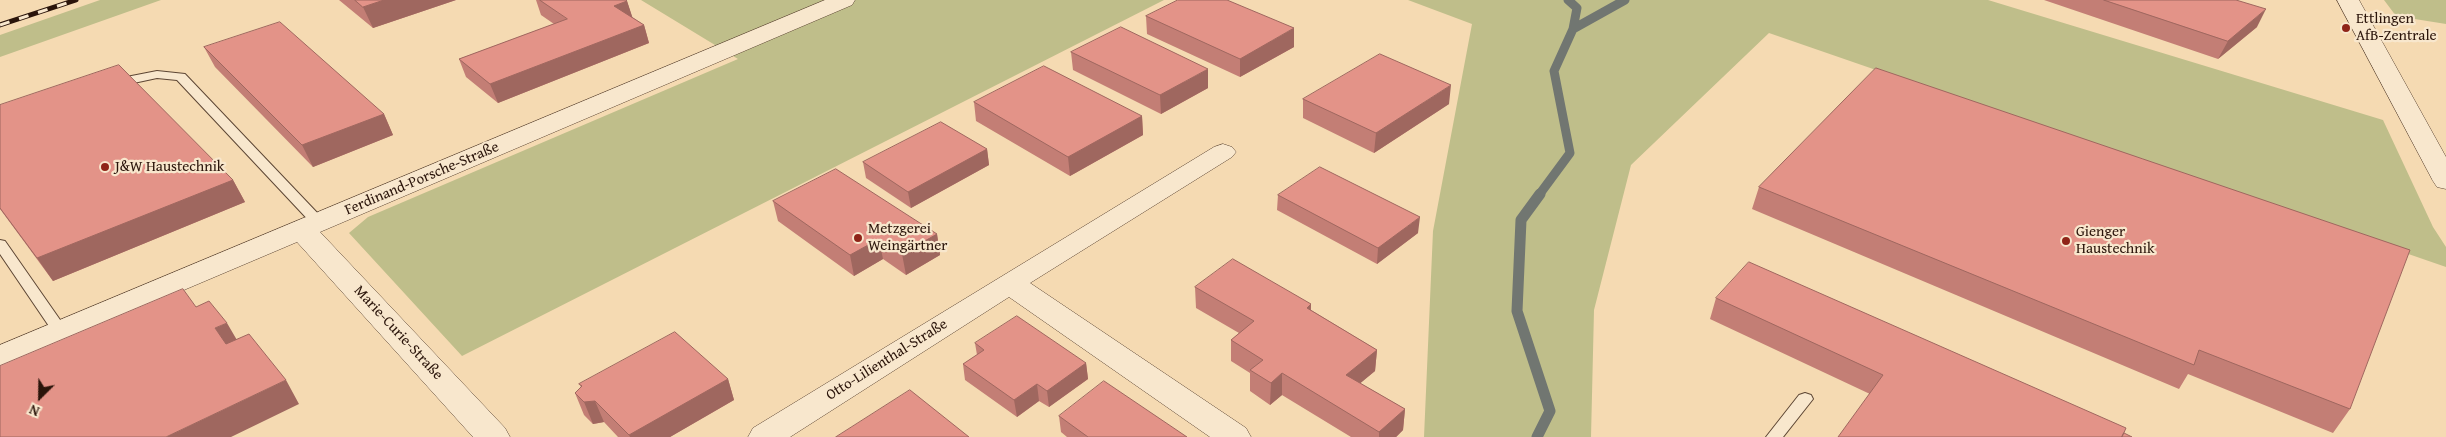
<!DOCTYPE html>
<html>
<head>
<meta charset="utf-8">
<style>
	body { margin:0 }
	#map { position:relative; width:2446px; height:437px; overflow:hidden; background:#f5dab2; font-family:"Gentium Book Plus",serif }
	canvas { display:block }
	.north { position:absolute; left:15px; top:372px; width:50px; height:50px; -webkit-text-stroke:4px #f8e7cd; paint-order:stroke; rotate:203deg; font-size:14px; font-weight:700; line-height:20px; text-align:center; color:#2a140a }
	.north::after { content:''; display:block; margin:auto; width:18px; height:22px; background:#2a140a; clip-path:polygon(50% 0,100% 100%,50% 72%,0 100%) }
</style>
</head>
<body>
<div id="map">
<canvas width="2446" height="437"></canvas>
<div class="north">N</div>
</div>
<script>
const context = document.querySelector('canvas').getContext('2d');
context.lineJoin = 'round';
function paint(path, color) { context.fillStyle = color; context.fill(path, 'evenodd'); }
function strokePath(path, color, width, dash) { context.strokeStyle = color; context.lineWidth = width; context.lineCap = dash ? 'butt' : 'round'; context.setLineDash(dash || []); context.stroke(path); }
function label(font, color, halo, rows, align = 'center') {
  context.font = font + ' "Gentium Book Plus",serif'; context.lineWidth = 4.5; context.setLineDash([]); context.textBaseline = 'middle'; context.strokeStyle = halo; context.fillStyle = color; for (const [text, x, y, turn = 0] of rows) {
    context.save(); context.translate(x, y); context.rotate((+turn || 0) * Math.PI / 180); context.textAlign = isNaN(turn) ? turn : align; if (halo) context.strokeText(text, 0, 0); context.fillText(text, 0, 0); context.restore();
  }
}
paint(new Path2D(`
	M100,0H161L0,57V35Z
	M641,0H1164L462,356L349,233L368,217L738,59Z
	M1408,0H1988L2383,120L2433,227L2446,247V267L1769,33L1631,165L1594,310L1591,437H1424L1433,231L1472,24Z
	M2384,0H2446V24L2396,16Z`), '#bfbe8a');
strokePath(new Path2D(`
	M1573,29L1625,0
	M1539,195L1570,153L1554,71L1573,29L1577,8L1568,0`), '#717671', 9);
strokePath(new Path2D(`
	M1537,437L1550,411L1517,311L1521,220L1540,194`), '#717671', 11);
const lane = new Path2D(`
	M157,71L185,74L324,220L326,223L324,226H314L177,80L157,78L115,87L109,83L111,80Z
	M0,240L5,241L65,327L68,331L65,335H55L0,254Z
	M1805,393L1811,395L1813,399L1783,437H1766L1799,395Z`);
const street = new Path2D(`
	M825,0H855L852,5L320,232L505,428L510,437H473L297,242L0,368V345Z
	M2337,0H2359L2446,157V189L2437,187L2433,181Z
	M1223,144L1232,147L1236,152L1232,157L1030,283L1246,428L1251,437H1210L1009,297L790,437H748L753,428L1214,147Z`);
strokePath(lane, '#5d4634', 2);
strokePath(street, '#5d4634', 1);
paint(lane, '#f8e7cd');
paint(street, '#f8e7cd');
const rail = new Path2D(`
	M0,25L76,0`);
strokePath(rail, '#2a140a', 5);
strokePath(rail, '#f8e7cd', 3, [10]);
paint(new Path2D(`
	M339,0H456L373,28Z
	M536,0H626L627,1L632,17L644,25L649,43L498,103L466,77L459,59L554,24L541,15Z
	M2044,0H2236L2257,27L2218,59Z
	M1146,16L1294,47L1240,77L1147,34Z
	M204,47L384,114L393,135L313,167L215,67Z
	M1071,52L1208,88L1161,114L1073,70Z
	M1876,68L2350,409L2333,433L2188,374L2179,389L1752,209L1759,187Z
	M1303,99L1449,104L1374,153L1303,118Z
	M974,102L1142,116L1143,135L1070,176L976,121Z
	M0,105L233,180L245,202L53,281L0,209Z
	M987,149L989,165L911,208L866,178L863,162Z
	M1278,195L1418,233L1377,264L1277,210Z
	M773,201L937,234L940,255L906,275L883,259L854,276L778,221Z
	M1195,287L1311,304V310L1377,350L1375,371L1360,383L1405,409L1403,430L1396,437H1351L1282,395L1270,405L1250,391V373L1231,361V340L1239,333L1196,308Z
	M1716,298L2124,433L1870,394L1710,319Z
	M975,343L1086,363L1088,379L1049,407L1039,401L1017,417L965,380L963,364L977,355Z
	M728,379L734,400L670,437H618L604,422L593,424L584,415L575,393L581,387L579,384Z
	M1059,416L1187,437H1067L1061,432Z`), '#c37e75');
paint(new Path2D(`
	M384,0H456L373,28L363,7Z
	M627,1L633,19L614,6Z
	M2266,9L2257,27L2218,59L2228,41Z
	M644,25L649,43L498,103L490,84Z
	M1294,28V47L1240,77V59Z
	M1208,69V88L1161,114L1160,95Z
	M1451,85L1449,104L1374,153L1376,133Z
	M384,114L393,135L313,167L302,145Z
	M1142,116L1143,135L1070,176L1068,157Z
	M987,149L989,165L911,208L908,192Z
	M233,180L245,202L53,281L37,258Z
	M1420,217L1418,233L1377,264L1378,248Z
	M937,234L940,255L906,275L902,254Z
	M879,239L883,259L854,276L850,255Z
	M1311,304L1310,324L1307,308Z
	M227,323L241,347L229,352L215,328Z
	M1377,350L1375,371L1345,396L1346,375Z
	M1086,363L1088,379L1049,407L1047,391Z
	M1282,373V395L1270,405L1271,383Z
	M728,379L734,400L670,437H630L629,435Z
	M286,380L299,404L231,437H166Z
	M1037,384L1039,401L1017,417L1014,400Z
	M595,401L604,422L593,424L584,402Z
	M1405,409L1403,430L1396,437H1379V432Z`), '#9f675f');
const building = new Path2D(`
	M355,0H384L363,7Z
	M540,0H626L627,1L614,6L644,25L490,84L459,59L567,19Z
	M1178,0H1227L1294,28L1240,59L1146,16Z
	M2104,0H2236L2266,9L2228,41Z
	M280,22L384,114L302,145L204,47Z
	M1121,27L1208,69L1160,95L1071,52Z
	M1380,54L1451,85L1376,133L1303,99Z
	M119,65L233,180L37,258L0,208V105Z
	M1044,66L1142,116L1068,157L974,102Z
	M1876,68L2410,250L2350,409L2199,350L2194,365L1759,187Z
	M941,122L987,149L908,192L863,162Z
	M1320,167L1420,217L1378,248L1278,195Z
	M836,169L937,234L902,254L879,239L850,255L773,201Z
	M1233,259L1311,304L1307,308L1377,350L1346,375L1405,409L1379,432L1282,373L1271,383L1250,370L1263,360L1231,340L1254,321L1195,287Z
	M1749,262L2126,428L2122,437H1838L1883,375L1716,298Z
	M183,289L196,307L209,301L227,323L215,328L226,344L249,334L286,380L166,437H0V366Z
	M1017,316L1086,363L1047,391L1037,384L1014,400L963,364L984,350L975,343Z
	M675,332L728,379L629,435L595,401L584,402L575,393L582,386L579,384Z
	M1104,381L1187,437H1088L1059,416Z
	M910,390L969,437H836Z
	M2124,433L2132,437H2122Z`);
paint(building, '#e39388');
strokePath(building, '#9f675f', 1);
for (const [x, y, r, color] of [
	[2346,28,5,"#8f2418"],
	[105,167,5,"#8f2418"],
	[858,238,5,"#8f2418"],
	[2066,241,5,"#8f2418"]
]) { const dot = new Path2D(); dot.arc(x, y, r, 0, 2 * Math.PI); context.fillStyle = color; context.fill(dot); strokePath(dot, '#f8e7cd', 2); }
label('15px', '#2a140a', '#f8e7cd', [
	["Ettlingen",2356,19],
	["AfB-Zentrale",2356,36],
	["J&W Haustechnik",115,167],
	["Metzgerei",868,229],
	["Weingärtner",868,246],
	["Gienger",2076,232],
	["Haustechnik",2076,249]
], 'left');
label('15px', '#2a140a', '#f8e7cd', [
	["Ferdinand-Porsche-Straße",422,179,-23],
	["Marie-Curie-Straße",398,333,47],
	["Otto-Lilienthal-Straße",887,360,-32]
]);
</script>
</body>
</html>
